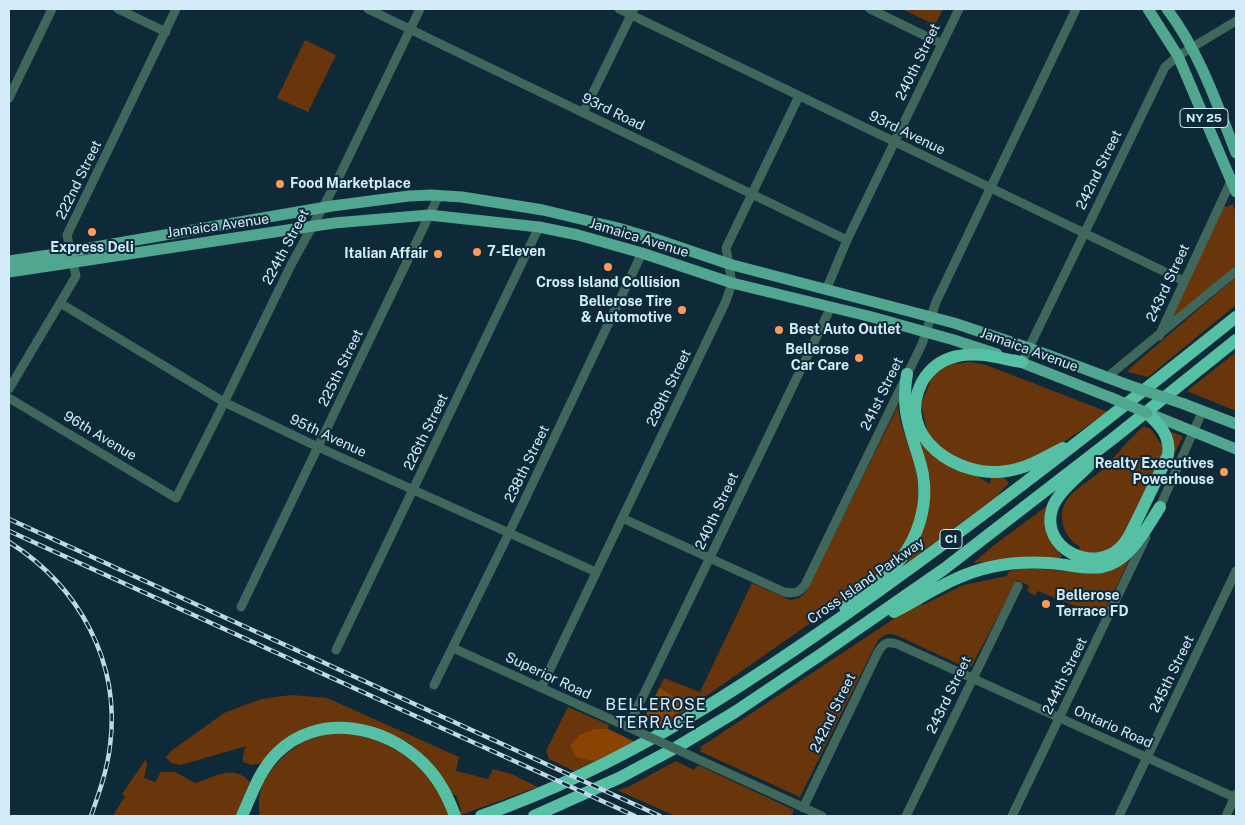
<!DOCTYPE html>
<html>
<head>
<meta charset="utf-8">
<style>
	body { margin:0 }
	#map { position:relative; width:1245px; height:825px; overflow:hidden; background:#0e2a38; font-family:"Public Sans",sans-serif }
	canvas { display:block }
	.frame { position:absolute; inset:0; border:10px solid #d4ecfa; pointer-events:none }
</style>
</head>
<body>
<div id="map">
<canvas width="1245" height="825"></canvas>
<div class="frame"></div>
</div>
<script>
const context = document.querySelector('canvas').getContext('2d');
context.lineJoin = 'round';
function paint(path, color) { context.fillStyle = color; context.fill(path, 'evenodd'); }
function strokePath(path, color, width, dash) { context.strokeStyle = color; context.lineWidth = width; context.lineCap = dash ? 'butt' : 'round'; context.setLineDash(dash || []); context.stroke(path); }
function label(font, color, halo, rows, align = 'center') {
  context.font = font + ' "Public Sans",sans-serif'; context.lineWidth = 4; context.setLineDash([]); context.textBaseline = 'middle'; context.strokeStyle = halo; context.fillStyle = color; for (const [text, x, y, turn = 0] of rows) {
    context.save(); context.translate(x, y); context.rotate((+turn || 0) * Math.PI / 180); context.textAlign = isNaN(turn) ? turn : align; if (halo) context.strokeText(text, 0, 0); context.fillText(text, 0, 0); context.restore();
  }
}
paint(new Path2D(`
	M902,9H943L935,25Z
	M305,40L336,55L308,112L277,98Z
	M1233,204L1236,214V265L1171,322L1169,321L1222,206L1227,207Z
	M1236,277V305L1148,377L1128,372L1129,369Z
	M1236,352V411L1187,391Z
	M954,361L956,364L969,362L986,365L1108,412L1049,452L1015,467L983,469L951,457L928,435L921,404L932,377L943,367Z
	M898,406L901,424L915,464L920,501L910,540L889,568L659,729C651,725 646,722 647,713L664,678L700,692L752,583L790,600L799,598L806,592Z
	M1144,426L1151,429L1160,443L1164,442L1162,458L1122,539C1107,554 1098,554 1078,552L1080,547C1070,541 1063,531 1062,519C1060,493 1087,485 1104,468C1117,454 1129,439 1144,426Z
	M915,430L931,453L954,469L975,475L990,484L991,478L1002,476L1009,483L995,498L896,571L930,499V478L925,459Z
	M1169,431L1183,436L1171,461Z
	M1051,503C1047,527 1044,536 1062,556L1060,559H1026L973,563L994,545Z
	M1130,558L1102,617L1038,591L1035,596L1027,591L1029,586L1017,580L971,667L967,668L898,636C889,632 884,634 877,642L800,797L699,751L702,749L699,748L919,602L923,605L963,585L1007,576L1009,571L1023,568L1042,569L1095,574L1111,570Z
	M291,695L327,698L459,757L456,771L488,779L493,769L511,774L538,787L458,816H260C257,795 260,784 274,767C288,748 314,732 339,733C369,733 407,752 427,774C437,785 443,800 448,814L461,810L456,795H453L433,765L409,743L376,727L339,722L259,764L251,765L243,762V755L246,746L181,765L171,763L166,757L171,751L224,713L261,699Z
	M568,707L609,725L608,729L635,742L574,771L549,759L546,751Z
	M146,759L147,765L144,778L155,782L161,772H175L195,783C215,777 233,763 250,782L236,816H113L125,796L122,794Z
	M676,761L694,770L698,765L794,810L791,816H675L617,790L628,787Z`), '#69350b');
paint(new Path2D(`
	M659,688L682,701L681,710L670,717L659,729L653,726L646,719L647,713Z
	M594,729H608L635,742L595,761L576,757L570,746L579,735Z`), '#894302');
strokePath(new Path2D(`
	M118,9L166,32
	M368,9L847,240
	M619,9L1184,281
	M870,9L942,44
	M9,98L52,9
	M583,113L634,9
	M826,290L847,240L959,9
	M60,303L224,402L318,447L596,572
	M1159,336L1232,179
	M1022,362L1165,67L1178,56L1236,21
	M1106,378L1236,271
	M9,389L76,276L67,235L176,9
	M9,398L176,498L218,415L291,265L335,185L420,9
	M1158,511L1203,410
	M622,518L784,592C795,594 798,593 805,585L922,344L936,302L1076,9
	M241,607L439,195
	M453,648L628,727L831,307
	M336,650L539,227
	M434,685L509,533L642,253
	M541,688L726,301L732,283L726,248L799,96
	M691,756L822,816
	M803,808L878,652C884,643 886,641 897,644L1236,798
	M906,816L1018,586
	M1012,816L1146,537
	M1119,816L1236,571
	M1226,816L1236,794`), '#40675b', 9);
strokePath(new Path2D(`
	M1148,9L1178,56L1236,192
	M1167,9C1199,51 1217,104 1236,153
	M9,261L49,255L332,206L409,196L431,195L462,197L543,210L618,228L655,239L729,264L954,323L1029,348L1125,384
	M9,272L334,223L429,215L539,227L578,235L642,253L732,283L872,317L954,340L997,354
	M1015,360L1112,398
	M1184,404L1236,424
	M1148,413L1236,449`), '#51a690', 11);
strokePath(new Path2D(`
	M1022,362C1002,359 978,351 958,356C943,359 930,368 922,382C894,437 958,479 1007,471C1028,468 1045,457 1063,448
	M1091,463C1080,476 1057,492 1052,509C1040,548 1093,575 1121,547C1130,538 1134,525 1140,514C1149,495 1159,475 1168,455C1171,436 1160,425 1147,413
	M845,607C858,595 873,586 887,574C918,545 933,501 919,459C909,426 901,410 907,374
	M894,612C925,596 956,574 991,567C1009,563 1029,562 1048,563C1082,565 1105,579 1132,548C1143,536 1151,521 1160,507
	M242,816C252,794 259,771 277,753C318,712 386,725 424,764C439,779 448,796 455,816
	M481,816C627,765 748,684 873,595C998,506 1117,412 1236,317
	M534,816L619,778L677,747L735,712L820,655L944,569L1115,437L1236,340`), '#56c0a4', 12);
const rail = new Path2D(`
	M9,519L660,816
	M9,531L635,816
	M9,542C79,586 121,662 110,746C107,771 99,793 91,816`);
strokePath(rail, '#bfd8e6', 4.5);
strokePath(rail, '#0e2a38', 2.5, [8]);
strokePath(new Path2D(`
	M628,727L691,756`), '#40675b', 9);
strokePath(new Path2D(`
	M1125,384L1184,404
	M1112,398L1147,413`), '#51a690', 11);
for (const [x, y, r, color] of [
	[280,184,5,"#fe9c57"],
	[92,232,5,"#fe9c57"],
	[477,252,5,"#fe9c57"],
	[438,254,5,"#fe9c57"],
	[608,267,5,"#fe9c57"],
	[682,310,5,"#fe9c57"],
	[779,330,5,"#fe9c57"],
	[859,358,5,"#fe9c57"],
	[1224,472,5,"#fe9c57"],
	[1046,604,5,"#fe9c57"]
]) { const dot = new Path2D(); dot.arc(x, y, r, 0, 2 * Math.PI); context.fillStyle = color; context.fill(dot); strokePath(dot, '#0e2a38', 2); }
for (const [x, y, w] of [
	[1204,118,48],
	[951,539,22]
]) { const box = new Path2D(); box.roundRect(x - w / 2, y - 9.5, w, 19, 4); context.fillStyle = '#0e2a38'; context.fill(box); strokePath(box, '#d4ecfa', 1); }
label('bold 12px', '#d4ecfa', null, [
	["NY 25",1204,118],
	["CI",951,539]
]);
label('14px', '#d4ecfa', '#0e2a38', [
	["240th Street",918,62,-64],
	["93rd Road",613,112,26],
	["93rd Avenue",907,133,26],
	["242nd Street",1099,170,-64],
	["222nd Street",79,180,-64],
	["Jamaica Avenue",218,226,-8],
	["Jamaica Avenue",639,238,17],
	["224th Street",286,247,-62],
	["243rd Street",1168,283,-65],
	["Jamaica Avenue",1029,350,20],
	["225th Street",341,368,-64],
	["239th Street",669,388,-64],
	["241st Street",882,394,-64],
	["226th Street",426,432,-64],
	["96th Avenue",100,436,31],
	["95th Avenue",328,436,25],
	["238th Street",527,464,-64],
	["240th Street",717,511,-65],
	["Cross Island Parkway",866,581,-35],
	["245th Street",1172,674,-64],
	["Superior Road",548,676,25],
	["244th Street",1065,676,-64],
	["243rd Street",949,695,-64],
	["242nd Street",833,713,-64],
	["Ontario Road",1113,727,24]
]);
label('bold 14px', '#d4ecfa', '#0e2a38', [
	["Food Marketplace",290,184],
	["Express Deli",92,248,"center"],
	["7-Eleven",487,252],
	["Italian Affair",428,254,"right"],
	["Cross Island Collision",608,283,"center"],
	["Bellerose Tire",672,302,"right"],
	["& Automotive",672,318,"right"],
	["Best Auto Outlet",789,330],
	["Bellerose",849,350,"right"],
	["Car Care",849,366,"right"],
	["Realty Executives",1214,464,"right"],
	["Powerhouse",1214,480,"right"],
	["Bellerose",1056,596],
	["Terrace FD",1056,612]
], 'left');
context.letterSpacing = '1px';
label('16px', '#d4ecfa', '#0e2a38', [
	["BELLEROSE",656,705],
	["TERRACE",656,723]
]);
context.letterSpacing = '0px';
</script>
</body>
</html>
